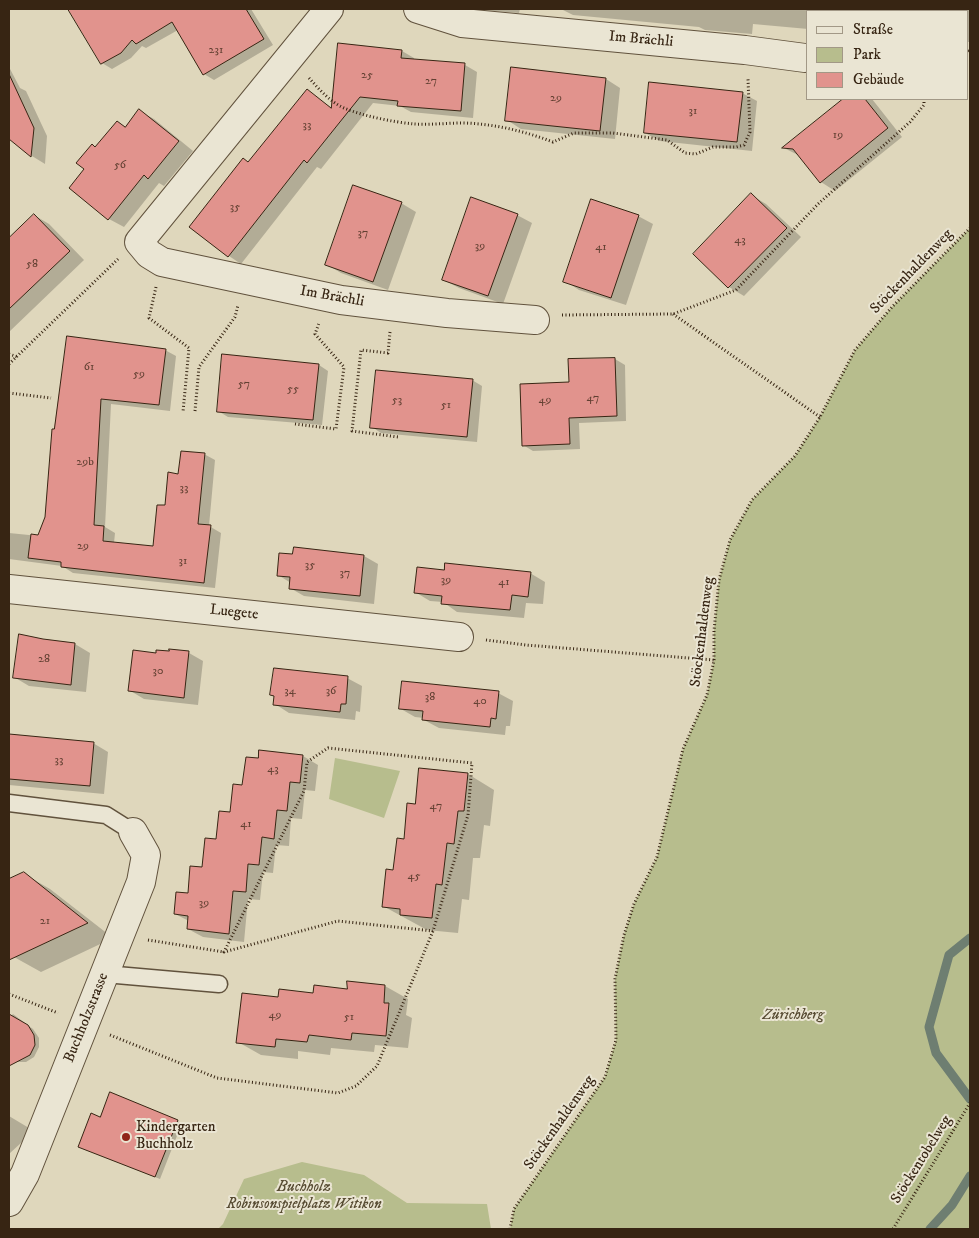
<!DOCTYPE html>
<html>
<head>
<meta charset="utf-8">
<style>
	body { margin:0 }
	#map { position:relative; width:979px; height:1238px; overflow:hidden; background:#dfd7bc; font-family:"IM FELL DW Pica",serif }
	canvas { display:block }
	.frame { position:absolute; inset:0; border:10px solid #372513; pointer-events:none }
	.legend { position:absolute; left:806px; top:10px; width:162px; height:90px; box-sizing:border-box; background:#eae5d3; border:1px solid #a29886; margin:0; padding:6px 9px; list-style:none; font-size:15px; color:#372513 }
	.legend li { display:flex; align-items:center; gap:10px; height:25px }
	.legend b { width:25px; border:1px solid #a29886 }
</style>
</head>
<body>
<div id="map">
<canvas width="979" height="1238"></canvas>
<div class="frame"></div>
<ul class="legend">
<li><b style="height:6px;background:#eae5d3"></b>Straße</li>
<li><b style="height:14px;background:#b7bd8d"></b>Park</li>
<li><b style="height:14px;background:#e1938d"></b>Gebäude</li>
</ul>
</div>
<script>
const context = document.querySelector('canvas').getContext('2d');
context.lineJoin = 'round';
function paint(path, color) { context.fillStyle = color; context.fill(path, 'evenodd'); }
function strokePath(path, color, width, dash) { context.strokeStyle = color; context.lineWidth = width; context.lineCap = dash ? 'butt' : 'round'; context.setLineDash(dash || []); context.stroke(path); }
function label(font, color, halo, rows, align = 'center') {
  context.font = font + ' "IM FELL DW Pica",serif'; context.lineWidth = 4; context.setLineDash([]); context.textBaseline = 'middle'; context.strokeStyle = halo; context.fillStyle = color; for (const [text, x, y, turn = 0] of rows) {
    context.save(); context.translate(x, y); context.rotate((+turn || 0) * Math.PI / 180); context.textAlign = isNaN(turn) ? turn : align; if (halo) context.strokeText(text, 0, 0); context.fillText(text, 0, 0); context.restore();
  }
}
paint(new Path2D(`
	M970,228V1229H510L514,1209L605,1077L616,1040L615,979L624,935L634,904L657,857L683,749L707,695L714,660V631L719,580L730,540L752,500L795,456L820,417L855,350L892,307Z
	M335,758L400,771L384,818L329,799Z
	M302,1162L364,1175L407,1203L487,1204L491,1229H218L223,1224L244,1179Z`), '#b7bd8d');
paint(new Path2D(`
	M70,9H251L273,45L214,80L204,74L178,30L146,48L142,46L131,58L112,69L102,63Z
	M469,9H520L519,13Z
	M561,9H849V11H808V29L753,24L752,34L705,30L699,27L573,15Z
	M894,9H970V42H968V11H894Z
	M402,51L414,58V60L465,65L477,72L473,118L411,112L400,106L373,103L321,169L317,167L241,264L229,256L191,227L249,163L307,91L332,108Z
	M9,67L20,88L26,91L47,136L45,164L32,156L9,137Z
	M606,79L620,88L615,139L521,129L507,120Z
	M742,93L757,101L752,151L660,141L645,133Z
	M845,99H872L902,137L835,191L821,182L800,156L784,148Z
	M139,111L154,119L193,151L164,186L159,183L124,227L109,219L86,169L96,148L117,122L126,127Z
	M751,195L766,204L801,237L744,296L729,287L695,254Z
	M401,203L416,212L388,290L341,273L326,264Z
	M34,215L49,224L84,260L9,332V240Z
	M517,215L532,223L503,304L459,288L444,280Z
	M638,216L653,224L626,305L579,290L565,281Z
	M165,350L176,356L170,411L111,404L105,527L115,533L114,543L154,547L166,507L180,475L204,454L215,460L209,526L221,533L215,588L73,573L62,566L9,559V562V533L39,536L46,518L53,431Z
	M615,359L625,365L626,421L579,423L580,449L533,451L523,445L570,384Z
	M319,365L328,371L322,425L228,417L218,411Z
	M472,380L482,386L477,442L381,433L372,427Z
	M364,556L378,564L374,604L304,596L290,588L291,583L278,575Z
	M445,571L530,573L545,582L543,604L526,603L524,618L457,612L443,602L430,601L415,592Z
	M43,641L75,644L90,653L86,692L29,686L14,677Z
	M189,653L203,661L198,705L144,699L129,690L157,655Z
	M347,678L362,686L360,712L356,711L355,720L289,713L275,704V697L272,695Z
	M498,693L513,701L510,726H506L505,735L439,728L424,720V718L415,717L401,709Z
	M9,735L93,743L108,752L104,794L9,785Z
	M303,756L318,765L315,791L305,790L302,819L291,818L289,846L276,845L273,873L263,872L260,900L248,899L244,942L203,937L188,929L189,921L175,914L189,895L243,786L259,759Z
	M468,774L494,790L490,826L484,825L480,858H473L469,900L462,899L458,933L427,930L383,906L417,805Z
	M24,874L50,889L113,938L41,972L14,957L9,952V880Z
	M385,986L408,999L406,1015L412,1018L408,1048L375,1045L374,1052L331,1048L330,1055L298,1051V1059L261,1055L238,1042L279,998Z
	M13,1014L33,1029L39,1038V1047L34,1057L26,1062H15L9,1059V1019Z
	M9,1116L34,1131L9,1154Z
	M101,1119L177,1121L182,1123L160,1179L84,1149Z`), '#0003');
strokePath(new Path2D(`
	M970,938L949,955L929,1027L936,1053L970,1099
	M930,1229L952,1205L970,1176`), '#6e7e71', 9);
const building = new Path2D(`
	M68,9H246L264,39L203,75L172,22L136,44L132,40L121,53L101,64Z
	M338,43L402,50L401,58L465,63L461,111L397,106L398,101L360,97L307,163L304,160L228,257L189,227L243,158L248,162L307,89L331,108Z
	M511,67L606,78L600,131L505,121Z
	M9,74L34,128L31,157L9,139Z
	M649,82L743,92L737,142L644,133Z
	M843,99H865L888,128L820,183L793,149L782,148Z
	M139,109L179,141L148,179L144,175L108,220L69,188L84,169L76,163L92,144L95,147L117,121L125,127Z
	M353,185L402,202L373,282L325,265Z
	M751,193L787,228L728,288L693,254Z
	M471,197L518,214L488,296L442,280Z
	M591,199L639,215L611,298L563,282Z
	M34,214L70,251L9,309V238Z
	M67,336L166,349L159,405L101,399L94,525L104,526L103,541L153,546L157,505H165L168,472L178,474L181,451L205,453L198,524L211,525L204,583L61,567V562L28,558L31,534L38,535L45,517L52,429H54Z
	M222,354L319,364L313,420L217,412Z
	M615,358L617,416L569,418L570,444L522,446L520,384L569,382L568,359Z
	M376,370L473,379L467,437L370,428Z
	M294,547L364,555L360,596L289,589L290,577L277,576L279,553L292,554Z
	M445,563L531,572L528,597L512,595L510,610L441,604L442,596L414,593L417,567L444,570Z
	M19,634L43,639L75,643L71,685L13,678Z
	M169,649L189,651L184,698L128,691L133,650L156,653V650L169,651Z
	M274,668L348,676L346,704H341L340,712L273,705L274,696L270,695Z
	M402,681L499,691L496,719L491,718L490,727L422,720L423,711L399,709Z
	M9,734L94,742L90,786L9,779Z
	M259,750L303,755L300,783L290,782L287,811L277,810L274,839L262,837L259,865L248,864L246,892L233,891L229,934L187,929L188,916L174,914L176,892L188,893L190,866L202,867L205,838L216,839L219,811L230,812L233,784L242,785L246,757L258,758Z
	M419,768L468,773L464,811H458L454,844L447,843L442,885L436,884L432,918L400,915V909L382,907L386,869L393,870L397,838L404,839L407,803L415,804Z
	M24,872L88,923L9,960V879Z
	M347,981L385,985L384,1003H389L386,1036L352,1033L351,1040L309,1035L307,1042L276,1039L275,1047L236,1043L242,993L278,997L279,989L313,993L314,985L347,989Z
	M9,1014L28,1025L34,1035L35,1045L30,1055L9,1066Z
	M110,1092L178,1120L155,1177L78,1147L91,1113L100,1117Z`);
paint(building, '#e1938d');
strokePath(building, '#372513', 1);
const lane = new Path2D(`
	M9,803L106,815L133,832
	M105,974L219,984`);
const street = new Path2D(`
	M329,9L139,242L149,254L162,262L341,300L447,313L535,320
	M418,9L462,23L745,50L805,58
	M9,589L459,637
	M9,1202L25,1174L141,882L146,855L133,832`);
strokePath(lane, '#61523d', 19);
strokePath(street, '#61523d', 30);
strokePath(new Path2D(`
	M968,51L970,50
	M309,78C319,89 330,102 344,108C363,116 393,122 414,124C430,125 447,123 464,123C495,124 524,131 553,142L574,133H613L667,140L685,153L696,154L713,147H736L744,145L750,132L748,79
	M156,287L149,318L189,348L183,412
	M673,314L820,417
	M562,315L673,314L736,290L818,204L910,122L924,105V99
	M390,332L388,353L361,350L352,431L398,437
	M9,354L18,357
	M9,364L118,259
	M9,393L51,398
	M195,411L199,367L235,317L238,305
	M295,424L336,429L344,367L315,334L319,323
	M486,640L526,645L714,660
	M148,940L224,952
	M9,994L58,1013
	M110,1035L217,1078L338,1093L356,1086L377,1066L433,931L468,815L472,763L328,748L307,762L304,791L224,952L338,921L433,931
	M510,1229L514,1209L605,1077L616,1040L615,979L624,935L634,904L657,857L683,749L707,695L714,660V631L719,580L730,540L752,500L795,456L820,417L855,350L892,307L970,228
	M893,1229L970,1103`), '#372513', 3, [1, 2.5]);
strokePath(lane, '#eae5d3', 16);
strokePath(street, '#eae5d3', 28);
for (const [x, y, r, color] of [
	[126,1137,5,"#8f2418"]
]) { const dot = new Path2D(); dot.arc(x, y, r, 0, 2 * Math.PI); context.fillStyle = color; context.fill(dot); strokePath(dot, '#eae5d3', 2); }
label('12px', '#624032', null, [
	["231",216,51],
	["25",367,76],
	["27",431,82],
	["29",556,99],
	["31",693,112],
	["33",307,126],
	["19",838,136],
	["56",120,166],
	["35",235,208],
	["37",363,234],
	["43",740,241],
	["39",480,247],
	["41",601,248],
	["58",32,265],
	["61",89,368],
	["59",139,375],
	["57",244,385],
	["55",293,390],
	["47",593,399],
	["53",397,401],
	["49",545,401],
	["51",446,406],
	["29b",85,463],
	["33",184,489],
	["29",83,547],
	["31",183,562],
	["35",310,566],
	["37",345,574],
	["39",446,581],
	["41",504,583],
	["28",44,660],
	["30",158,672],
	["34",290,692],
	["36",331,692],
	["38",430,698],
	["40",480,702],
	["33",59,761],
	["43",273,770],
	["47",436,807],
	["41",246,825],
	["45",414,877],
	["39",204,904],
	["21",45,922],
	["49",275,1016],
	["51",349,1018]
]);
label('15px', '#372513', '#eae5d3', [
	["Im Brächli",641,40,5],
	["Stöckenhaldenweg",912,272,-46],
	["Im Brächli",332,297,10],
	["Luegete",234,613,6],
	["Stöckenhaldenweg",703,632,-83],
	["Buchholzstrasse",87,1018,-68],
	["Stöckenhaldenweg",560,1123,-55],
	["Stöckentobelweg",922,1160,-58]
]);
label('italic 15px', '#574b32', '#eae5d3', [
	["Zürichberg",793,1016],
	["Buchholz",304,1188],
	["Robinsonspielplatz Witikon",304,1205]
]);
label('15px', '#372513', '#eae5d3', [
	["Kindergarten",136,1128],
	["Buchholz",136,1145]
], 'left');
</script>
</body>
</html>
